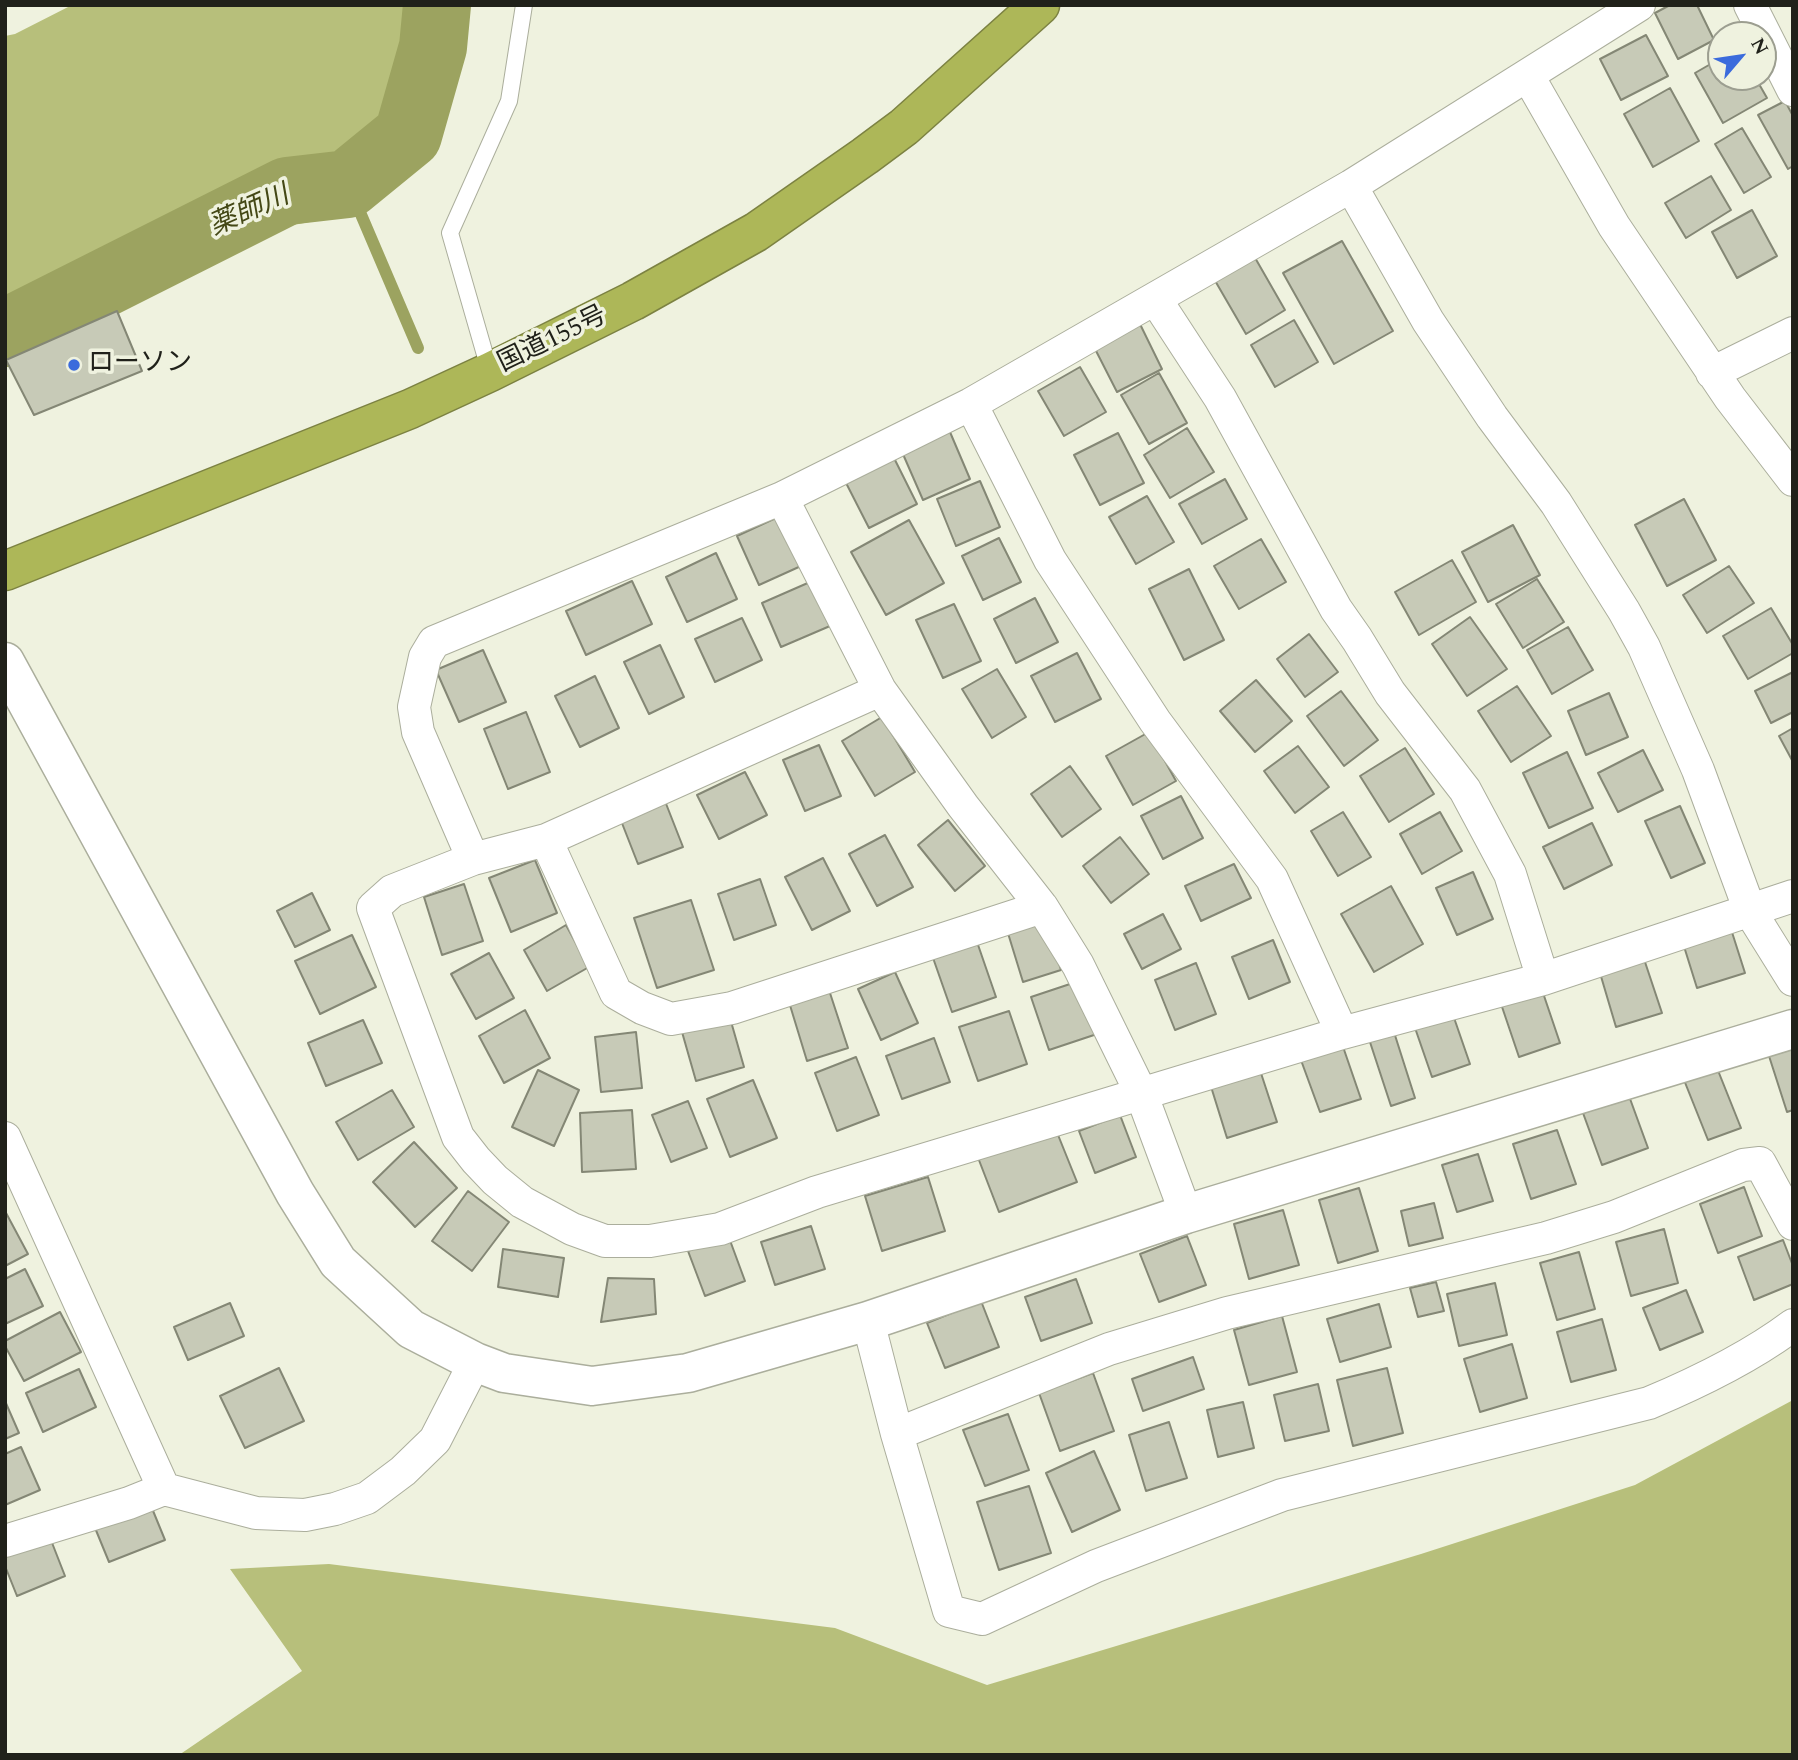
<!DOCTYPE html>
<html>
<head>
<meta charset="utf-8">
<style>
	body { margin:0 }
	#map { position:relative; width:1798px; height:1760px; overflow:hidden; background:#eff2df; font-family:Spectral,serif }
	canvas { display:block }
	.frame { position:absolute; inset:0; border:7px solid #20211a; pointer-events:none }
	.north { position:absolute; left:1707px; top:21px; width:70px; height:70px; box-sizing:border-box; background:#eff2df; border:2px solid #9c9e90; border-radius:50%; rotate:61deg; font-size:19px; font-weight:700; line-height:28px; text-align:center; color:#20211a }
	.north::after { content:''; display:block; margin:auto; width:24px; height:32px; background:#3b6bdc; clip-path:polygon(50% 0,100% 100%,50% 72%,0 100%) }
</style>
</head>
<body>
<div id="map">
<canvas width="1798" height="1760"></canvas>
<div class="frame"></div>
<div class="north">N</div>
</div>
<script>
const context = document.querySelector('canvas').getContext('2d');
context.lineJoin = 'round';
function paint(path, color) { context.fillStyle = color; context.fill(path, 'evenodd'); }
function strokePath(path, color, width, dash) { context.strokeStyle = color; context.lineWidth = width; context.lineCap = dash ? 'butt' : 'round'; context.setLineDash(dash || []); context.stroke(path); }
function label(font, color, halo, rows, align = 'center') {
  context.font = font + ' Spectral,"Noto Sans JP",serif'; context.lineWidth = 7; context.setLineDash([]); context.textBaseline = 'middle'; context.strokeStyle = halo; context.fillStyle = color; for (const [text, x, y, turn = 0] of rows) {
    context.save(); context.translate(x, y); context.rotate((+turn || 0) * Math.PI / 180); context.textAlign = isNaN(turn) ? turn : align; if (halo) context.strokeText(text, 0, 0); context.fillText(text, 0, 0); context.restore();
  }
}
paint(new Path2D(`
	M72,5H417L401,108L347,215L256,232L186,219L5,310V36L15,34Z
	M1793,1400V1755H179L302,1671L230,1569L329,1564L835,1628L987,1685L1421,1554L1635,1485Z`), '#b7bf7b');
strokePath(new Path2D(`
	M348,184L418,348`), '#9ca360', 12);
strokePath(new Path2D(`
	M5,333L287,191L348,184L408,135L433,47L437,5`), '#9ca360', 68);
const building = new Path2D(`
	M1670,5H1697L1714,40L1678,59L1655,13Z
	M1646,35L1668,76L1621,100L1600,59Z
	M1721,58V77H1755L1767,98L1723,123L1695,73Z
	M1670,88L1699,141L1653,167L1624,114Z
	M1785,101L1793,116V166L1788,169L1758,115Z
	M1742,128L1771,177L1744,193L1715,144Z
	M1711,176L1731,210L1686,238L1665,203Z
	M1752,210L1777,256L1737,278L1712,232Z
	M1342,241L1393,331L1334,364L1283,273Z
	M1250,249L1285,310L1246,334L1210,272Z
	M117,311L142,371L34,415L6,360Z
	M1138,320L1162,369L1117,392L1092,343Z
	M1294,320L1318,362L1275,387L1251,345Z
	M1080,367L1106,412L1064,436L1038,391Z
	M1159,373L1187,423L1149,444L1121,395Z
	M947,425L970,479L923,500L899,445Z
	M1187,428L1214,472L1170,498L1144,455Z
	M1118,433L1144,483L1100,505L1074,455Z
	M891,452L917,504L869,528L843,477Z
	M1225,479L1247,519L1202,544L1179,504Z
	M980,481L1000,527L956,546L937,499Z
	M1147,496L1174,542L1136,564L1109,517Z
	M1684,499L1716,560L1667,586L1635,525Z
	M778,517L801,566L759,585L737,536Z
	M909,520L944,583L886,615L851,552Z
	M1513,525L1540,575L1488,602L1462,552Z
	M999,538L1021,582L983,600L962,556Z
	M1261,539L1286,582L1239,609L1214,566Z
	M716,553L737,599L687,622L666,577Z
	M1452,560L1476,602L1419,635L1395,592Z
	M1729,566L1754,603L1707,633L1683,595Z
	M1189,569L1224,640L1184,660L1149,589Z
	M1537,579L1564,622L1523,648L1496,604Z
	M632,581L652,624L586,655L566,611Z
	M810,582L830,626L781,647L762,603Z
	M1035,598L1058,642L1016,663L994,619Z
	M954,604L981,661L943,678L916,620Z
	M1771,608L1793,645V653L1748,679L1723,636Z
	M1470,617L1507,669L1467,696L1432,644Z
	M742,618L762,660L715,682L695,639Z
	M1568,627L1593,670L1552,694L1527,650Z
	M1309,634L1338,672L1305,697L1277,659Z
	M660,645L684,697L649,714L624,662Z
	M483,650L506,702L459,722L436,670Z
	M1077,653L1101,699L1055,722L1031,676Z
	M997,669L1026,717L992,738L962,689Z
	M1793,672V712L1771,723L1755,691Z
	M595,676L619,728L580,747L555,696Z
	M1256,680L1292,721L1255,752L1220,711Z
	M1517,686L1551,736L1511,762L1478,711Z
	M1341,691L1378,740L1344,766L1307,716Z
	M1609,693L1628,737L1586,755L1568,711Z
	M526,712L550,772L508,789L484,729Z
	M882,717L915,772L875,796L842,741Z
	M1793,728V762L1779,736Z
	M1149,732L1176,781L1133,805L1106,756Z
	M819,745L841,796L805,811L783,760Z
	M1298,746L1329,787L1295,813L1264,771Z
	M1405,748L1434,794L1389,822L1360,776Z
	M1643,750L1663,790L1618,812L1598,773Z
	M1567,752L1593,808L1549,828L1523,773Z
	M1070,766L1101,809L1062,837L1031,794Z
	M745,772L767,815L719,839L697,795Z
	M663,796L683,847L638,864L618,813Z
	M1181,796L1203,838L1163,859L1141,816Z
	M1680,806L1705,863L1671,878L1645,821Z
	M1343,812L1371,857L1338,876L1311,831Z
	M1440,812L1462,851L1422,874L1400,834Z
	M948,820L985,866L955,891L918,845Z
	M1592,823L1612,865L1564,889L1543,847Z
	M885,835L913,887L877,906L849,854Z
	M1120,837L1149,874L1111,903L1083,866Z
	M823,858L850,911L812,930L785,877Z
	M535,860L557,913L511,932L489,878Z
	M1234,864L1251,898L1201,921L1185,886Z
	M1473,872L1493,919L1457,935L1436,888Z
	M760,879L776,925L734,940L718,894Z
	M464,884L483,941L442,955L424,897Z
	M1391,886L1423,944L1374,972L1341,914Z
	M312,893L330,930L295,947L277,911Z
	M691,900L714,970L657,988L634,918Z
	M1163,914L1181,949L1142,969L1124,934Z
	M1045,918L1061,970L1023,982L1007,930Z
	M566,925L589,967L547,991L524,950Z
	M1730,926L1745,973L1697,988L1682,940Z
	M352,935L376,987L320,1014L295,961Z
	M976,939L996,997L952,1012L932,955Z
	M1273,940L1290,982L1249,999L1232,957Z
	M489,953L514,998L476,1019L451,974Z
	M1644,959L1662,1013L1616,1027L1600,973Z
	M1196,963L1216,1014L1175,1030L1155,980Z
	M895,972L918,1023L881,1040L858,989Z
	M1082,980L1100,1033L1049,1050L1031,997Z
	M1540,984L1560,1043L1519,1057L1499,998Z
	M829,990L848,1048L807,1061L789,1002Z
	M525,1010L550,1058L504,1083L479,1036Z
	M1009,1011L1027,1064L978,1081L959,1027Z
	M1452,1012L1470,1064L1432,1077L1414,1025Z
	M730,1018L744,1067L696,1081L682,1032Z
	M363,1020L382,1063L326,1086L308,1043Z
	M1393,1029L1415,1098L1391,1106L1368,1036Z
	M636,1032L642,1088L601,1092L595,1037Z
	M934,1038L950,1082L902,1099L886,1056Z
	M1340,1038L1361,1099L1320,1112L1298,1052Z
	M1793,1048V1110L1787,1112L1769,1056Z
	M856,1057L879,1115L837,1131L815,1073Z
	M1257,1061L1277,1122L1227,1138L1208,1077Z
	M1717,1068L1741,1128L1708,1140L1684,1080Z
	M538,1070L579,1090L554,1146L512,1127Z
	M753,1080L777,1138L730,1157L707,1099Z
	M392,1090L414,1127L358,1160L336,1122Z
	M1629,1096L1648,1148L1602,1165L1583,1113Z
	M688,1101L707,1148L671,1162L652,1115Z
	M632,1110L636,1169L582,1172L580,1113Z
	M1120,1115L1136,1157L1095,1173L1079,1131Z
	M1054,1125L1077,1182L999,1212L977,1155Z
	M1557,1130L1576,1184L1531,1199L1513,1144Z
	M414,1142L457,1188L415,1227L373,1182Z
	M1478,1154L1493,1201L1457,1212L1442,1165Z
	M928,1177L945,1231L882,1251L865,1196Z
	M1744,1187L1762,1236L1718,1253L1700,1204Z
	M1359,1188L1378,1251L1338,1263L1319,1200Z
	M468,1191L509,1222L472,1271L432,1241Z
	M1434,1203L1443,1238L1409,1246L1401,1211Z
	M1283,1210L1299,1265L1249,1279L1234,1224Z
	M5,1211L28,1254L5,1266Z
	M811,1226L825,1269L775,1285L761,1242Z
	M1664,1229L1678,1283L1631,1296L1616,1242Z
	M728,1235L745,1281L705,1296L688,1251Z
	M1187,1236L1206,1285L1159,1302L1140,1254Z
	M1783,1240L1793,1266V1284L1754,1300L1738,1257Z
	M503,1249L564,1258L558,1297L498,1287Z
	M1579,1252L1595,1309L1557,1320L1540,1263Z
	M25,1269L43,1306L5,1324V1279Z
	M608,1278L654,1279L656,1314L601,1322Z
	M1076,1279L1092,1323L1041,1341L1025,1297Z
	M1436,1282L1444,1311L1418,1317L1410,1288Z
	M1495,1283L1507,1335L1459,1346L1447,1294Z
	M1686,1290L1703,1332L1660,1350L1643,1308Z
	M981,1301L999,1347L945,1368L927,1323Z
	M230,1303L244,1336L188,1360L174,1327Z
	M1379,1304L1391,1347L1340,1362L1327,1319Z
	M60,1312L81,1352L24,1381L5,1346V1341Z
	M1282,1316L1297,1372L1249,1385L1234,1330Z
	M1602,1319L1616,1370L1571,1382L1557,1332Z
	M1512,1344L1527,1398L1480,1412L1464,1359Z
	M1193,1357L1204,1389L1143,1411L1132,1379Z
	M279,1368L304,1421L245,1448L220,1396Z
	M1387,1368L1403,1433L1353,1446L1337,1380Z
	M79,1369L96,1407L43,1432L26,1393Z
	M1093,1373L1114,1431L1060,1451L1039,1393Z
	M1318,1384L1329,1431L1285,1441L1274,1395Z
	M5,1401L19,1433L5,1439Z
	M1243,1402L1254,1448L1218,1457L1207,1410Z
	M1008,1414L1029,1470L985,1486L963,1430Z
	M1169,1422L1187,1478L1146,1491L1129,1435Z
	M21,1447L40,1490L5,1505V1454Z
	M1094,1451L1120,1510L1072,1532L1046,1473Z
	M1029,1486L1051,1553L999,1570L977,1502Z
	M149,1501L165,1540L109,1562L93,1523Z
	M47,1530L65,1576L17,1596L5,1566V1547Z`);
paint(building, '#c7cab7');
strokePath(building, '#848775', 2);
const lane = new Path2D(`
	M490,372L450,233L509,101L524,5`);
const street = new Path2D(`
	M1750,5L1793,90
	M1528,76L1614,226L1730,398L1793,480
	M1351,186L1428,321L1492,417L1556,503L1624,611L1644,647L1698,770L1750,911L1793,980
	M1156,300L1220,398L1336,609L1357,639L1390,693L1465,790L1510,874L1543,979
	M1712,373L1793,333
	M971,404L1050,560L1155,721L1272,879L1342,1033
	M782,498L880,690L963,806L1042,907L1078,965L1141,1093L1186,1214
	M880,690L546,840L473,859L392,891L373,908L458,1137L476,1160L495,1180L522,1202L572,1229L605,1241H650L720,1229L817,1192L1342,1033L1543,979L1793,896
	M546,840L616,993L642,1008L671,1019L732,1008L1042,907
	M473,859L418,732L414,707L425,657L434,642L782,498L971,404L1351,186L1639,5
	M5,1138L164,1489
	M868,1321L897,1434L949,1611L982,1619L1096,1566L1282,1495L1649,1403C1699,1382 1749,1358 1793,1325
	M897,1434L1109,1349L1227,1313L1546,1238L1614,1217L1743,1165L1760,1163L1793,1224
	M5,1541L129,1503L164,1489L256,1513L305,1515L335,1509L367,1498L403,1471L435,1440L475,1362`);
const secondary = new Path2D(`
	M5,662L295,1193L338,1262L411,1329L475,1362L504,1373L592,1386L688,1373L868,1321L1186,1214L1793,1029`);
const highway = new Path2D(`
	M5,571L410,409L490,372L633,301L756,232L865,156L904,127L1040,5`);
strokePath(lane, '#abae9c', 18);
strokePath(street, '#abae9c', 34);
strokePath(secondary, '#abae9c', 41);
strokePath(highway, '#7c8242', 41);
strokePath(lane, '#fff', 16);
strokePath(street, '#fff', 32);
strokePath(secondary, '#fff', 38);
strokePath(highway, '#adb758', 38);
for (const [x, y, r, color] of [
	[74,365,7,"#3b6bdc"]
]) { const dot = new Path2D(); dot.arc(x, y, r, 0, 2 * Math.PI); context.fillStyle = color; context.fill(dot); strokePath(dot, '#eff2df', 2.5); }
label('26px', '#20211a', '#eff2df', [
	["国道155号",553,341,-26]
]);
label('26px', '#20211a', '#eff2df', [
	["ローソン",88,365]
], 'left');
label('italic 28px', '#444816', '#eff2df', [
	["薬師川",250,213,-24]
]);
</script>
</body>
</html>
